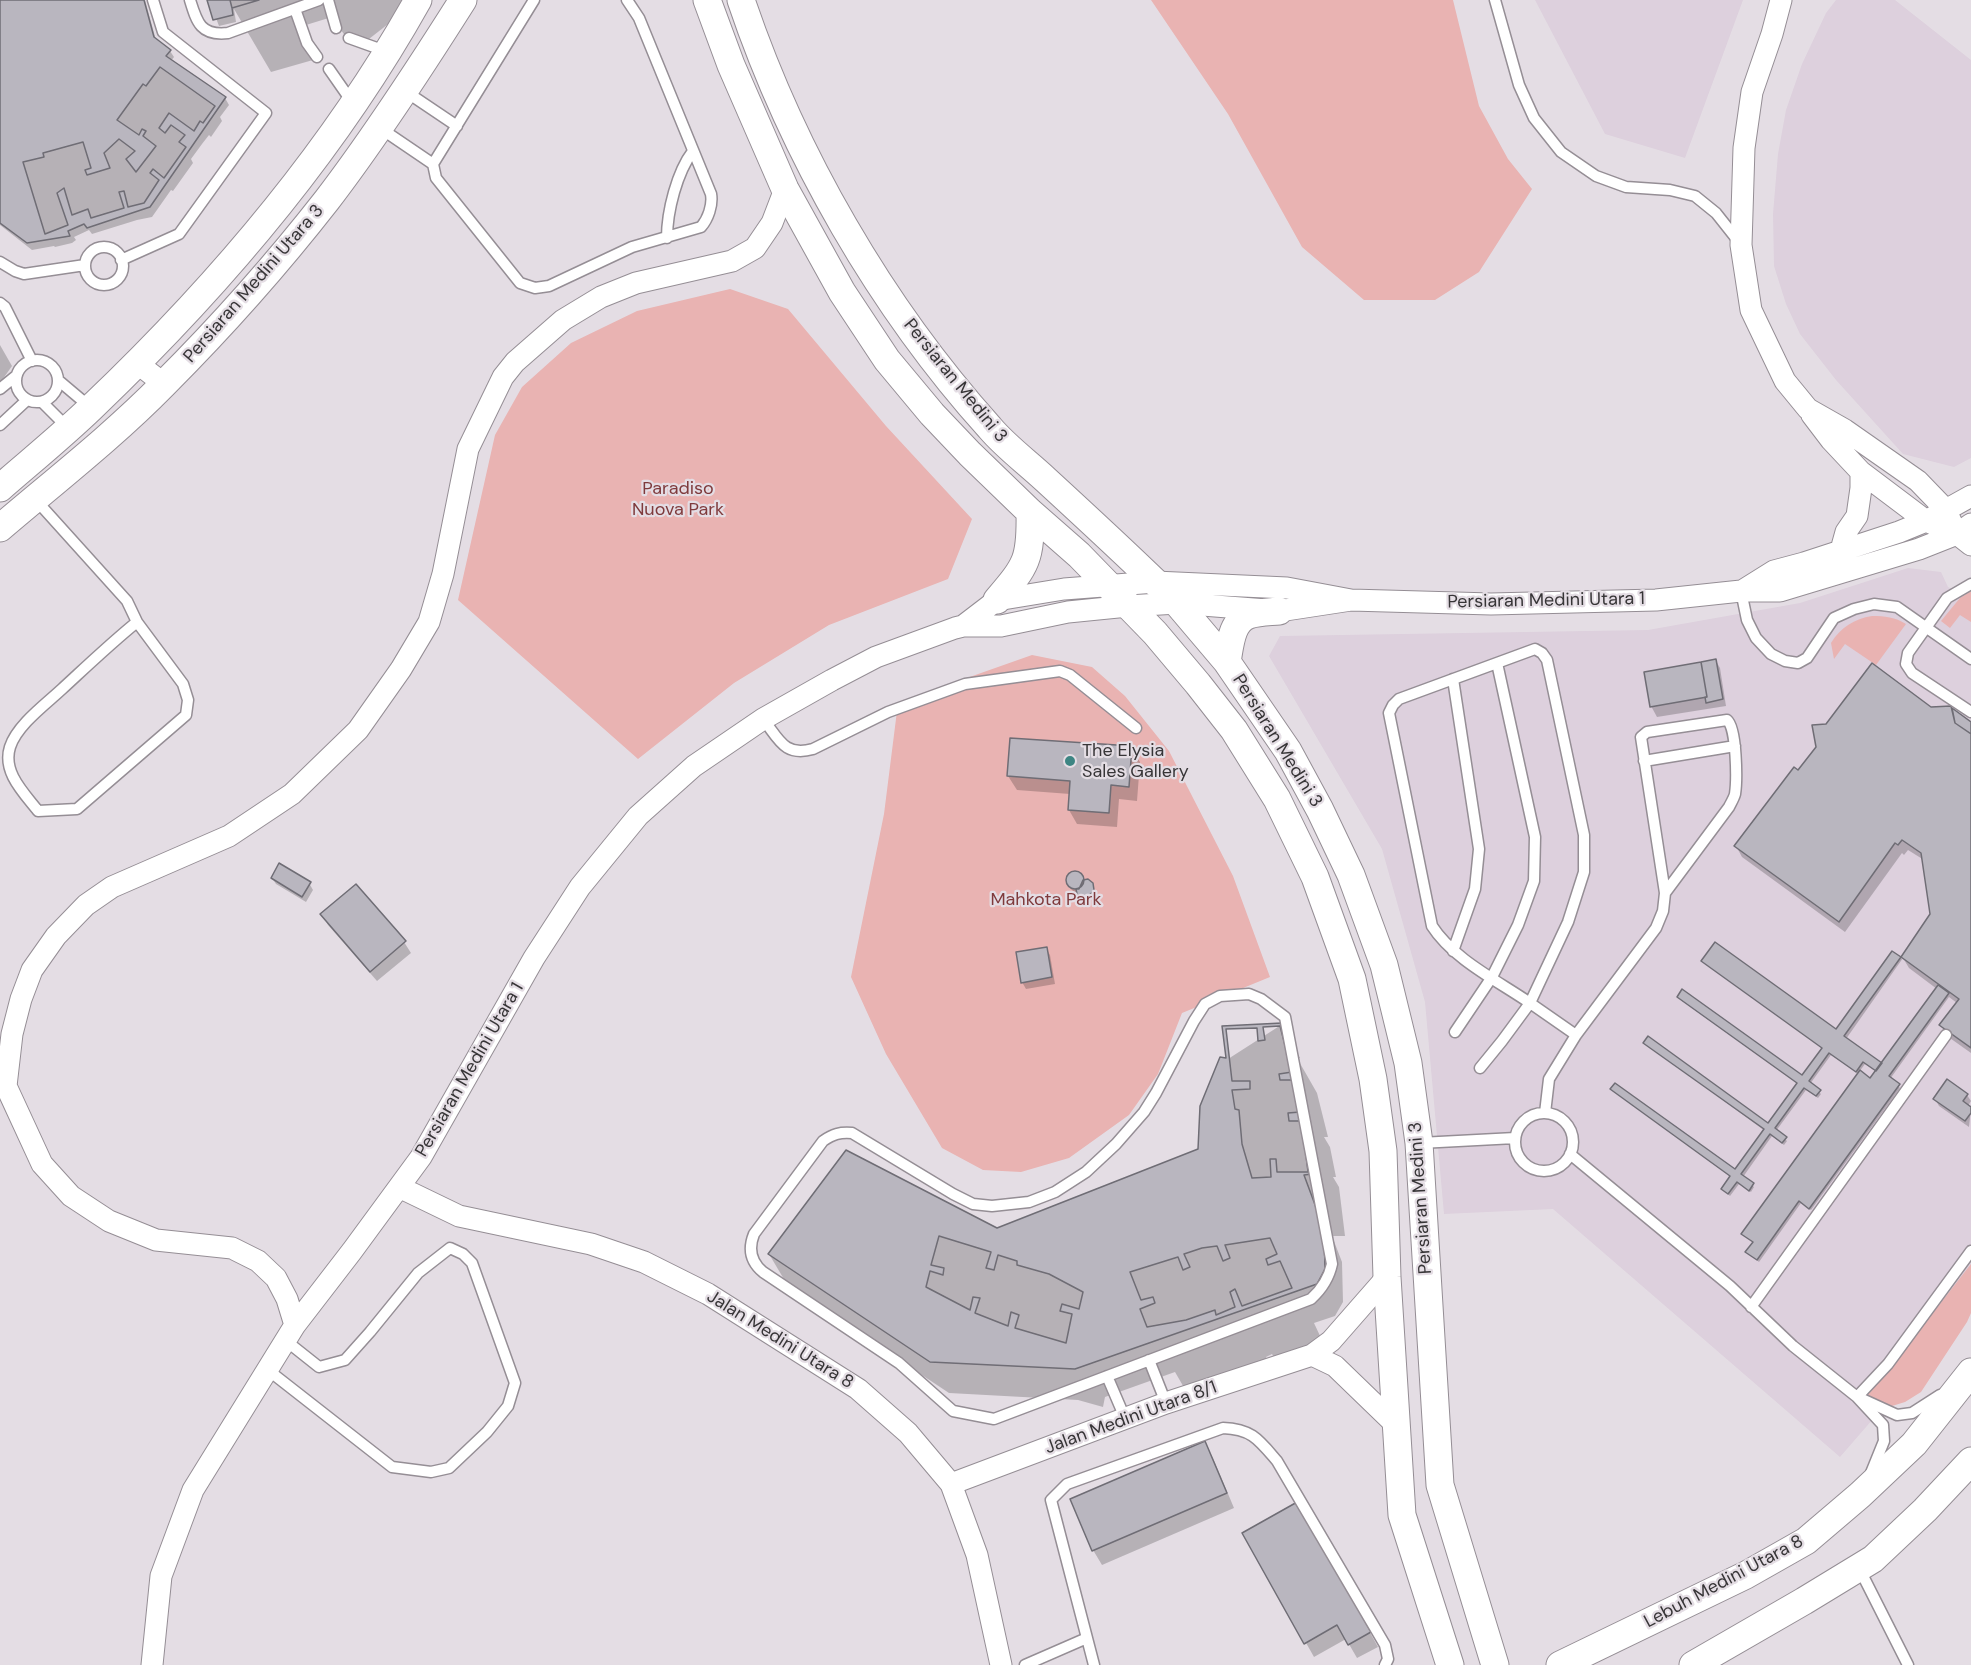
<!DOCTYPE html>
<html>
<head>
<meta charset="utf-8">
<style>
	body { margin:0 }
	canvas { display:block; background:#e4dde4 }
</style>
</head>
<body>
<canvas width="1971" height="1665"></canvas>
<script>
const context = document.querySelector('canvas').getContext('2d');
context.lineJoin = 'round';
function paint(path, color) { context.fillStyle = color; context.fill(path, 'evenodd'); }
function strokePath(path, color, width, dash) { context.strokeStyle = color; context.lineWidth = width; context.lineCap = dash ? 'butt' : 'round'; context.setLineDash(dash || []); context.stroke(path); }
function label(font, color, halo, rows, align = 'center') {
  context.font = font + ' "DM Sans",sans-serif'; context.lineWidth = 4.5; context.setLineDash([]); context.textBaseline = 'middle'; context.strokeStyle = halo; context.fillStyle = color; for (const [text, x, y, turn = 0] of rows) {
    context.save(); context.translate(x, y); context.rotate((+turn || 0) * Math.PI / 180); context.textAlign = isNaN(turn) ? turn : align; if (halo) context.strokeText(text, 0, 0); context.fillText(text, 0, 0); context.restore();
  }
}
paint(new Path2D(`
	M1535,0H1743L1685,158L1605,134Z
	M1836,0H1895L1971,60V458L1954,467L1903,454L1836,380L1800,334L1786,304L1774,266L1773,214L1778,154L1786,110L1802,64L1826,13Z
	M1908,568L1941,572L1948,587L1971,599V1306L1840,1457L1553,1209L1444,1214L1425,1002L1382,849L1269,656L1280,636L1648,630L1800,603Z`), '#ddd0dd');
paint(new Path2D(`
	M1151,0H1453L1479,106L1508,159L1532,189L1479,272L1435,300H1364L1302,247L1228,114Z
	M730,289L788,309L886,426L972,519L948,579L829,625L734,683L638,759L458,600L495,435L522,387L571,343L637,311Z
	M1971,591V622L1960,615L1950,628L1941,621L1960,598Z
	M1872,616C1885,616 1895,617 1906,624L1876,665L1845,644L1834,659L1831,643C1841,627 1854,619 1872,616Z
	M1032,655L1092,667L1125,696L1169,751L1233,876L1270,977L1182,1013L1158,1074L1129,1115L1069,1158L1021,1172L983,1170L942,1148L886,1054L851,977L884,814L897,711L964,679Z
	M1971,1264V1313L1967,1322L1921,1392L1905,1402L1892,1406L1863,1394L1883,1377Z`), '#e9b3b2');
paint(new Path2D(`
	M0,0H145L156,40L170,51L174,57L171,61L225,98L229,105L220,117L222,121L211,137L209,135L202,144L191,159L193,163L173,191L171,190L152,217L137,220L92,234L89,230L74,237L76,240L72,243L55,247L54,246L32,250L0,225Z
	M209,0H414L415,3L360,46L348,40L332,17L306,25L315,47L313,60L271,72L234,9L236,22L219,26Z
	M0,345L12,366L0,383Z
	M1716,661L1720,668L1726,706L1657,717L1651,706Z
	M1931,708H1951L1971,724V1053L1947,1036L1941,1025L1957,1003L1949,997L1890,1079L1900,1088L1811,1210L1801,1203L1759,1262L1747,1252L1754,1243L1743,1234L1859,1074L1831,1055L1810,1084L1821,1094L1818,1098L1806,1090L1776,1131L1787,1141L1784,1145L1772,1136L1743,1177L1754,1187L1751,1192L1739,1184L1730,1196L1723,1189L1731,1177L1612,1090L1735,1171L1765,1131L1645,1043L1768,1125L1798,1084L1681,1000L1802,1077L1823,1049L1703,961L1837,1031L1893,953L1901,959L1932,915L1924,860L1908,850L1904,855L1902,853L1845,932L1742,857L1736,846L1799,772ZM1903,958L1909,968L1937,989L1882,1065L1846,1039ZM1865,1064L1877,1072L1871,1080L1859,1072Z
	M1131,748L1140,762L1137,801L1119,799L1117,827L1077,824L1069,810L1070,794L1017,790L1008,776Z
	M1071,873H1078L1084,882L1092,884L1095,894L1091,899L1085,900L1081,897L1078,892H1074L1071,889L1068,877Z
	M272,878L309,883L313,890L306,902L276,884Z
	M322,914L404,942L411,953L377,981L328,925Z
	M1046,948L1050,955L1055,984L1026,989L1022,982Z
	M1281,1025L1300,1058H1297L1317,1093L1328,1137H1324L1330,1147L1336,1177H1333L1339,1187L1345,1236H1332L1342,1262L1343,1302L1335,1316L1314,1323L1328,1353L1281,1370L1272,1354L1266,1357L1272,1372L1186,1391L1175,1372L1105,1397L1103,1407L1078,1400L949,1393L788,1286L769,1254L997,1229L1200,1150L1228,1059Z
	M1967,1095L1971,1101L1968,1106L1971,1109L1969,1127L1939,1106L1935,1099Z
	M1205,1443L1213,1458L1234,1508L1102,1565L1093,1550Z
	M1298,1503L1378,1647L1357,1658L1346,1639L1314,1657L1244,1533Z`), '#0003');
const building = new Path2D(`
	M0,0H144L154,37L171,50L166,56L226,97L150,207L87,228L84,224L68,231L70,236L27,243L0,223Z
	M207,0H259L232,8L233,15L213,20Z
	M230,0H259L232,8Z
	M160,67L215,106L203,123L200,121L194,131L169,113L159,128L165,133L171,125L185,135L179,142L186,147L164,178L153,169L150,173L159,180L144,203L128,207L124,191L119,192L124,208L91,218L88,209L72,215L64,188L57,193L68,225L45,234L23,162L44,157L43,153L83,142L91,168L85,170L87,175L110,168L104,153L119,139L135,151L126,159L136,172L156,146L143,136L146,131L142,129L139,135L117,120L143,84L146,86Z
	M1716,659L1723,699L1706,703L1705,697H1707L1701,662Z
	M1701,662L1707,697L1650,707L1644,672Z
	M1872,663L1931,707L1951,706L1955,723L1971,734V1048L1939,1025L1959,999L1901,957L1930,914L1921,853L1902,840L1898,845L1895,843L1839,922L1734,846L1794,767L1798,770L1816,747L1812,725L1826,724Z
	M1952,708L1971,722V734L1955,723Z
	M1010,738L1132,746L1129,787L1111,785L1109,813L1068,810L1070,781L1007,776Z
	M279,863L311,882L302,897L271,878Z
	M1066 880a9 9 0 1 1 18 0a9 9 0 1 1-18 0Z
	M1088,879L1093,883L1094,890L1089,896L1083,898L1077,894L1076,889H1079L1083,880Z
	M356,884L406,941L370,972L320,914Z
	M1715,942L1836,1029L1892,951L1901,957L1844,1036L1882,1063L1876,1071L1863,1062L1856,1072L1829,1053L1809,1081L1821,1090L1816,1096L1804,1088L1775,1128L1787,1137L1782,1143L1770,1134L1741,1174L1754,1183L1749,1191L1737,1182L1728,1194L1721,1189L1730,1176L1610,1089L1615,1083L1735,1169L1764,1129L1643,1043L1648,1036L1768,1123L1797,1083L1677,997L1682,989L1802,1075L1822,1048L1701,961Z
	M1047,947L1052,977L1021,983L1016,952Z
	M1938,985L1949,993L1889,1076L1900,1084L1809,1209L1799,1201L1757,1260L1745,1252L1753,1242L1741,1234L1860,1070L1870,1078Z
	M1282,1023L1312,1174L1304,1175L1324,1229L1325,1269L1317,1284L1075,1369L930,1362L768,1254L846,1150L997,1228L1198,1149L1200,1106L1220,1057L1226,1058L1222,1026Z
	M1280,1026L1292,1072L1279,1074L1280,1080H1293L1300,1112L1288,1113L1289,1121H1302L1308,1172H1277L1276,1159H1270L1271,1177L1252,1178L1242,1144L1239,1110L1235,1109L1232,1090L1250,1089V1081H1232L1226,1029L1257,1028L1258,1041L1265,1040L1263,1027Z
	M1947,1079L1968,1094L1963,1101L1971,1107V1113L1965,1121L1933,1099Z
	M939,1236L991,1252L986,1268L994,1270L998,1255L1017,1261V1265L1049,1274L1083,1292L1079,1309L1062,1304L1060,1311L1072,1314L1066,1343L1015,1328L1019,1315L1011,1312L1008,1326L975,1313L980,1298L973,1297L970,1310L926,1287L930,1271L943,1275L944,1268L931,1265Z
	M1270,1238L1277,1254L1266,1259L1268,1265L1280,1261L1292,1288L1242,1306L1235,1289L1230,1292L1235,1307L1216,1315L1215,1310L1186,1320L1147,1327L1140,1309L1155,1303L1153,1297L1141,1300L1130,1272L1178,1257L1183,1270L1190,1267L1184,1254L1202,1248L1217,1246L1223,1261L1230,1258L1225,1245Z
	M1205,1441L1227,1493L1092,1551L1070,1499Z
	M1299,1501L1371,1632L1348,1645L1337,1625L1304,1644L1242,1533Z`);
paint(building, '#b9b6bf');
strokePath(building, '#6f6d75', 1.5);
const service = new Path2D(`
	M190,0C197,23 201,36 228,33L319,0
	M328,0L336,28
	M1495,0L1519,85L1534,118L1561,152L1596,176L1626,187L1670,190L1695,196L1716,213L1739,242
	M295,9L307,43L317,57
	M349,38L388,52
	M329,69L352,102
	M405,91L457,126
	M380,128L433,164L436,178L520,283L535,288L549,286L632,247L701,227C708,219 713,205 711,194L639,18L627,0
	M433,164L534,0
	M667,238C667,211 677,172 693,151
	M85 266a19 19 0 1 1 38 0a19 19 0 1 1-38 0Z
	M121,260L179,234L266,113L163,32L153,0
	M0,262L15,271L24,274L85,265
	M0,303L5,307L32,361
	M16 381a21 21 0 1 1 42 0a21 21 0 1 1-42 0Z
	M58,380L90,407
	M0,389L17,375
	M42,402L68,428
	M0,425L27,400
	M35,499L127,601L137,622C111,643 87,666 62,689C46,704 17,725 10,747C2,772 24,793 38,811L77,809L186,715L188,700L183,684L137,622
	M1971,584L1947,598L1908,653L1906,664L1912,673L1971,712
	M1741,591L1747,620L1756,638L1771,654L1785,661L1798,663L1807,658L1834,618L1854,609L1874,604L1897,607L1971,659
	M1535,649L1542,653L1547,660L1584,835V872L1568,922L1530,1003C1498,981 1453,959 1432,926L1389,713L1393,705L1399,699Z
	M1453,679L1479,849L1475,889L1453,951
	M763,719C779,739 784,757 813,749L888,712L965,684L1060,671L1070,675L1136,728
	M1644,761L1735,746
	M1249,994L1261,999L1285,1017L1332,1264C1329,1278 1322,1289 1311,1299L994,1419L953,1411L899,1363L763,1272C751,1262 748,1249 754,1234L823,1141C833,1134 840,1132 852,1133L953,1194L973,1204L992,1206L1029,1202L1055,1192L1086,1172L1116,1144L1144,1112L1156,1093L1194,1021L1205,1004L1220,996Z
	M1455,1032L1492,977L1518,925L1534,881L1535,837L1497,663
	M1480,1068L1502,1041L1530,1003L1576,1035
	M1545,1113L1549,1079L1576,1035L1656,928L1663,911L1665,893L1641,737L1647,732L1727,720C1737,728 1737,781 1735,794C1734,798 1731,803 1729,807L1665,893
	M1515 1142a29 29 0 1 1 58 0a29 29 0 1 1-58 0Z
	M1420,1143L1515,1138
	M1570,1154L1730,1286L1793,1346L1857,1397L1883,1425L1884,1441L1871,1473
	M1751,1307L1946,1035
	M1149,1360L1166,1403
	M268,1370L392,1467L431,1472L449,1468L487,1432L508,1406L515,1383L472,1263L463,1254L450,1248L418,1273L370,1332L345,1360L319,1367L285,1340
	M1107,1376L1125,1418
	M1857,1397L1888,1364L1971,1251
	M1862,1399L1897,1415L1912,1413L1940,1395
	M1859,1568L1908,1665
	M1025,1665L1087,1638
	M1094,1665L1051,1500L1067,1484L1223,1428C1252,1429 1259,1440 1277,1461L1385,1645L1388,1659L1385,1665`);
const minor = new Path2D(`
	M1781,0L1772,34L1752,92L1744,148L1741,245L1751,310L1785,381L1808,409L1845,430L1918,481L1945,509L1957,534
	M137,363L164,384
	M1812,415L1831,440L1861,472L1926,521L1957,534L1971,545
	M1841,550L1846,532L1857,516L1861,488V472
	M1742,591L1774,571L1804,563L1899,532L1926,521L1971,496
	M963,626L997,600L1064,589L1155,582L1287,588L1351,600L1491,604L1656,600L1741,591H1780L1919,549L1957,534L1971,524
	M399,1187L459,1216L591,1244L644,1262L708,1294L858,1389L908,1433L951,1484L977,1555L1001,1665
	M295,1325L287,1299L276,1278L258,1261L232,1248L156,1240L109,1221L71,1196L42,1164L6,1086L12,1034L21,999L32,970L56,936L86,905L112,887L229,836L292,794L358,730L401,669L429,622L443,574L468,449L503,377L515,362L563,320L601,297L636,283L732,261L755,248L772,223L785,189
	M1312,1355L1335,1366L1395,1424
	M951,1484L1166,1403L1312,1355L1331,1341L1387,1277
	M152,1665L161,1576L193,1490L295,1325L352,1251L421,1157L534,958L580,887L638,816L694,766L763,719L832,680L876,657L955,628L963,626H1001L1068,612L1128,606L1177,603L1279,611L1351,600`);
const tertiary = new Path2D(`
	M707,0L731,65L785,189L842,292L887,360L932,414L970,454L1030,512L1079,555L1155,633L1198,684L1234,730L1277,799L1315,877L1352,979L1373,1079L1383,1151L1387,1277L1402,1515L1450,1665
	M741,0C793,154 881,307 990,428C1006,447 1028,463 1046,480C1083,514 1120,548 1155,582L1177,603L1227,662L1288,751L1320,810L1351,875L1384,965L1408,1063L1419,1143L1440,1485L1495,1665
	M0,488C31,461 63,435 92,407C218,287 333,152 418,0
	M0,528C55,481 113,436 164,384C222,326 277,264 327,200C376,136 420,68 463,0
	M997,600C1027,565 1031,559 1030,512
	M1227,662C1230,646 1231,621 1249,615C1258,612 1269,612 1279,611
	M1560,1665L1746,1575L1806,1541L1860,1495L1914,1444L1971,1372
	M1693,1665L1804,1601L1873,1559L1925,1510L1971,1461`);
strokePath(service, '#958e95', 13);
strokePath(minor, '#958e95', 23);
strokePath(tertiary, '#958e95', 29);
strokePath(service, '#fff', 10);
strokePath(minor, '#fff', 21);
strokePath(tertiary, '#fff', 27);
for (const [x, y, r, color] of [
	[1070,761,6,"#3d8583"]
]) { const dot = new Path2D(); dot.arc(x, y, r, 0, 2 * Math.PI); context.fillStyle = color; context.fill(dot); strokePath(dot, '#e4dde4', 2); }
label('18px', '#373537', '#e4dde4', [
	["Persiaran Medini Utara 3",254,284,-49],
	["Persiaran Medini 3",955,381,51],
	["Persiaran Medini Utara 1",1546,601,-1],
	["Persiaran Medini 3",1277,741,58],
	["Persiaran Medini Utara 1",470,1070,-60],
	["Persiaran Medini 3",1421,1198,-94],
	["Jalan Medini Utara 8",780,1340,32],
	["Jalan Medini Utara 8/1",1131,1418,-20],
	["Lebuh Medini Utara 8",1724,1582,-28]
]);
label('18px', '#7f3a3c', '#e4dde4', [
	["Paradiso",678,489],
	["Nuova Park",678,510],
	["Mahkota Park",1046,900]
]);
label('18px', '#373537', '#e4dde4', [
	["The Elysia",1082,751],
	["Sales Gallery",1082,772]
], 'left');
</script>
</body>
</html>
